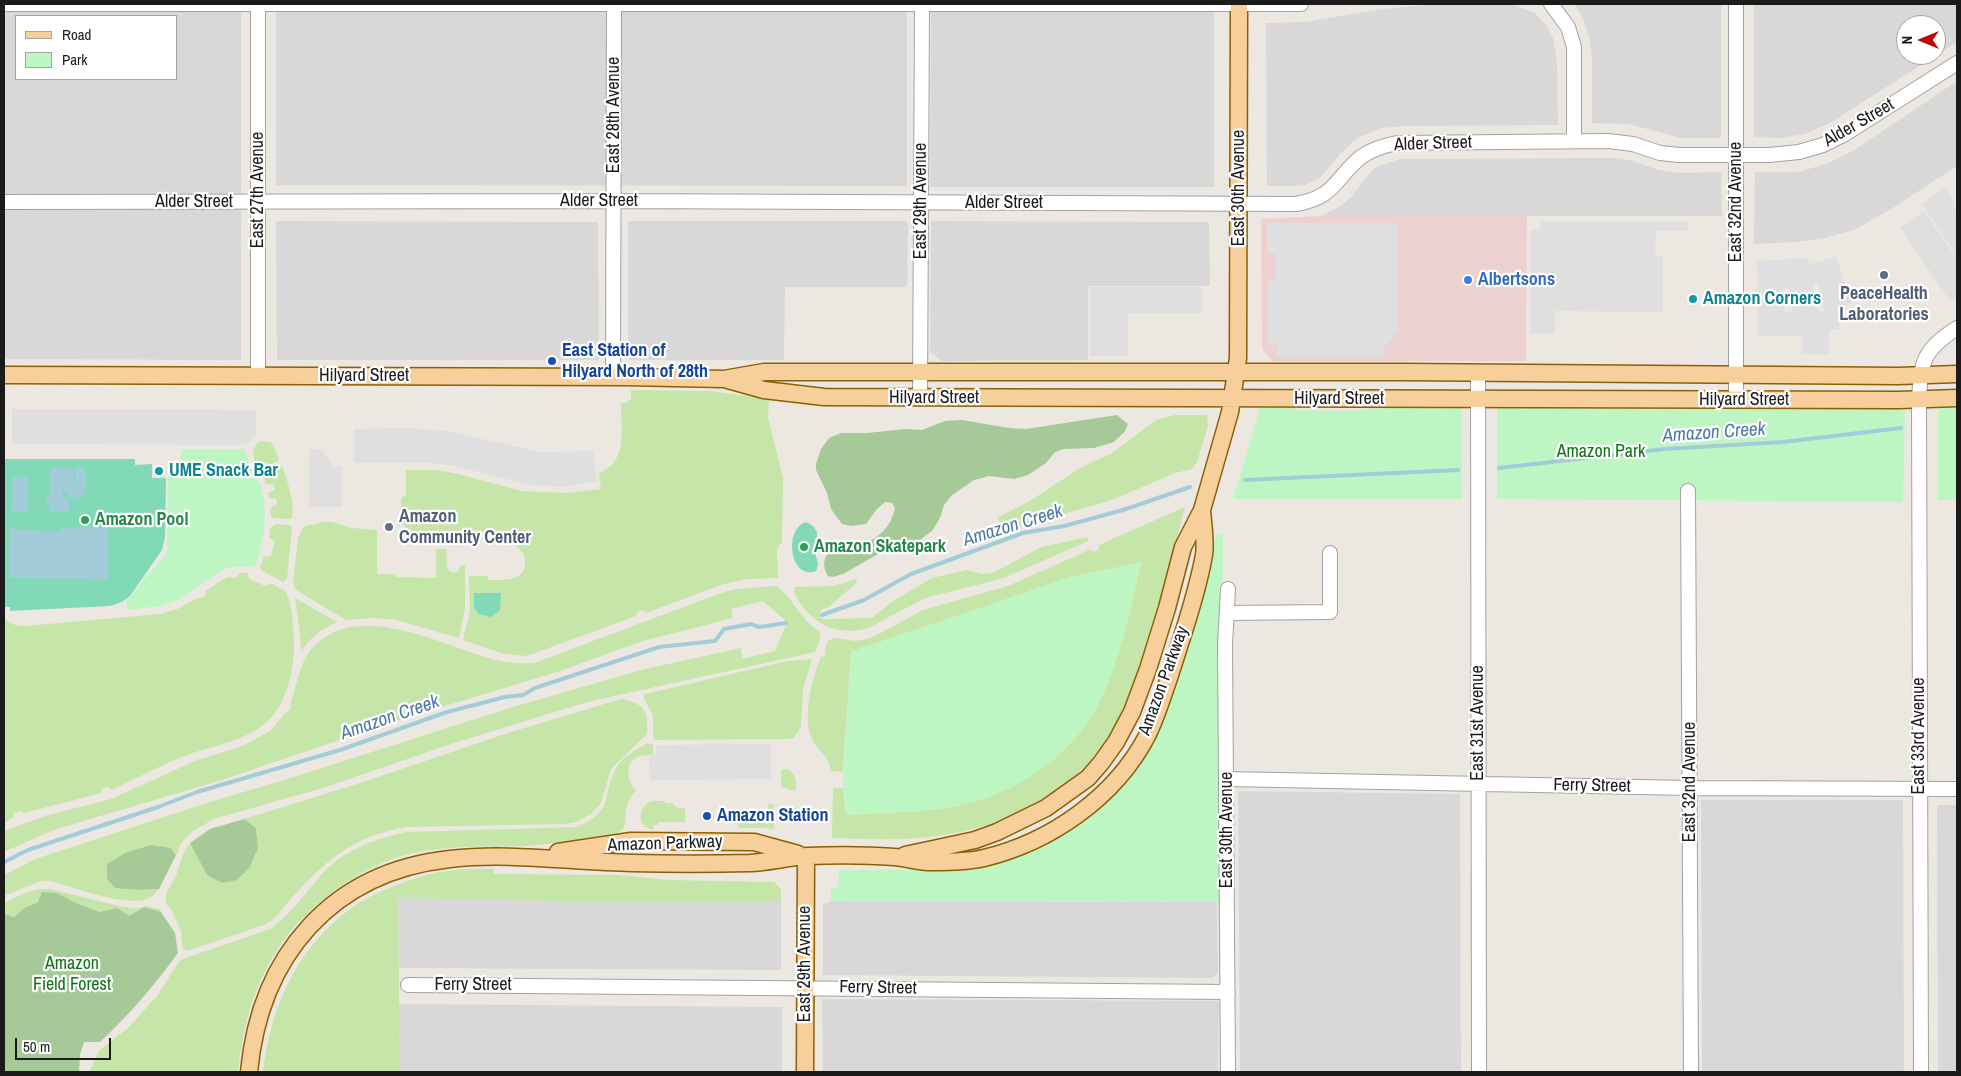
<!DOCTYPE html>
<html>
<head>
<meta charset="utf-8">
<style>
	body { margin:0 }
	#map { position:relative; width:1961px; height:1076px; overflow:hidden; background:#ece8e1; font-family:"Archivo Narrow",sans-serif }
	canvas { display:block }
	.frame { position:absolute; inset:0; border:5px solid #1b1b1b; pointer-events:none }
	.legend { position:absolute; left:15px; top:15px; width:162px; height:65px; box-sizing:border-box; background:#fff; border:1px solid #a4a4a4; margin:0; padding:6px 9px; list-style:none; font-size:15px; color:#1b1b1b }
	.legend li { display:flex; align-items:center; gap:10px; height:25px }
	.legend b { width:25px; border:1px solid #a4a4a4 }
	.north { position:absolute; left:1896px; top:15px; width:50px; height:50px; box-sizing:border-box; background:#fff; border:1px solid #a4a4a4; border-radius:50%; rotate:270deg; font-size:14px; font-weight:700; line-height:20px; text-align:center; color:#1b1b1b }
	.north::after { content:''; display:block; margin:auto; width:18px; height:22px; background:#bd0909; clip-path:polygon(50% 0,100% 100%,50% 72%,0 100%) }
	.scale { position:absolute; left:15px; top:1038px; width:96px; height:22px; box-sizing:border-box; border:2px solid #1b1b1b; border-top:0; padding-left:6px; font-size:15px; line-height:18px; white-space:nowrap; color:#1b1b1b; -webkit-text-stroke:4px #fff; paint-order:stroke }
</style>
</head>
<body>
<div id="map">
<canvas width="1961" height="1076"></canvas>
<div class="frame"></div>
<ul class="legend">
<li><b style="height:6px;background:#f7cf9b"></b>Road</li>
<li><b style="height:14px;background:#bef6c3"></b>Park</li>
</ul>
<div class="north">N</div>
<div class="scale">50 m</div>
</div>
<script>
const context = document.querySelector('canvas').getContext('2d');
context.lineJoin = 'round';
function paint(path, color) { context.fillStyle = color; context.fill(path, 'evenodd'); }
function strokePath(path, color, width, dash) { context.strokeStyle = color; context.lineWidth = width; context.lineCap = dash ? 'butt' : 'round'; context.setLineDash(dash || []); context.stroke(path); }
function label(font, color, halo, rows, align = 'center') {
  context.font = font + ' "Archivo Narrow",sans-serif'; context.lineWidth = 4.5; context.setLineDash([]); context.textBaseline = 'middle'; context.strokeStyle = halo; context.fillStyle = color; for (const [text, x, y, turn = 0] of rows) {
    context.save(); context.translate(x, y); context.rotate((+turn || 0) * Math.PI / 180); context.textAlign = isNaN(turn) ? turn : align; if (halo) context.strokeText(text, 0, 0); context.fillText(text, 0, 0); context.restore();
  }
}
paint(new Path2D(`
	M4,4H241V360L4,359ZM16,16H176V79H16Z
	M276,4H907V186L276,185Z
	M931,4H1214V187H930Z
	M1436,4H1510L1535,13L1546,25L1553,38L1557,61L1558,125L1406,126L1381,128L1357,138L1340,154L1320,178L1308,184L1296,186H1267L1266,23L1306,22L1383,9Z
	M1574,4H1721V138H1682L1628,124L1592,123V57L1589,36L1582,16Z
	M1754,4H1957V42L1830,123L1805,134L1781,138L1754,137ZM1906,25H1936V55H1906Z
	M1957,81V166L1896,206L1856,229L1825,238L1797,242L1754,244L1755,172H1799L1831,162L1856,149Z
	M1614,158L1633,161L1659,170L1680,173L1721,172L1722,216H1321L1341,206L1353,195L1368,175L1376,167L1400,159Z
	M276,221L598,222L599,360H277Z
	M628,221H905L908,224L907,287H785L784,360H630L628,357Z
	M931,221L1209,222L1210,286H1088V360L942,361L930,351Z
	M1238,791L1460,794L1461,1072H1240Z
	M1701,800H1903L1904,1072H1702Z
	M1937,805H1957V1072H1938Z
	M398,898L609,902L781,901V970L399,968Z
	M831,901L1217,902L1218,973L1213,978L823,975V904Z
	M822,999L1219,1001L1218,1072H823Z
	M399,1004L782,1007V1072H400Z`), '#d9d8d8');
paint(new Path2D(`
	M1321,216H1527L1526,361H1272L1262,349L1261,219Z`), '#edd1d0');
paint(new Path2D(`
	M631,390L710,391L769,399L768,417L783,478L782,542L777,549L778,578L748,579L724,584L646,613L642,610L637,612L636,616L527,656L504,654L463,640L470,611L469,576H488V580C507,580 530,582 524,555L515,544L504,542V533H476V540H420L401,523V499L406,494V470H434L454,473L522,491L567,493L601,489L599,473C628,462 621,430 621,403H628V400H631Z
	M1175,415H1207L1208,426L1197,462L1192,469L1175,473L1112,500L1015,528H1004L997,518L1030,501L1080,468L1112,453L1156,420Z
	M260,441L271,442L279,458L278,461L261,470L257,468C253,458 250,448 260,441Z
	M281,466L283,468C287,481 297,508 291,519L273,518L271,516L270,508L277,504L276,499L269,498L268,493L275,490L273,484H265L264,474Z
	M1185,507C1174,549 1163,590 1151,631C1145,652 1141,674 1133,693C1093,786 1018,829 919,838C890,840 861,839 832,838L833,788H843L846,815C887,812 931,813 970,803C1018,790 1064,759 1091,717C1118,672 1129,613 1141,563L1071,577L851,652L843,772L831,771C828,754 820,754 813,741C801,718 812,679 821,656L824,657L826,653L824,651L828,641L834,638L856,641L871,638L923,610L1008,586L1091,549L1094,552L1099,549V545Z
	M324,522H332L352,528L377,530V574H395L396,577L436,578V549H447C447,558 443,575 458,572L461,565H465V608L459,638L397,620L376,618L346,620L296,590L293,584L298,538L302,529L305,526Z
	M275,524L290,525L292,528L287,579L283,582L262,571L260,568L264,556H271L275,541L269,538L270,529Z
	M1088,537L1089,540L1084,543L1001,579L925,598L868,628C835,637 810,623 794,593L795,587L834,586L856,579L857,582L829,607L822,609L820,613L821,618L825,619L872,618L893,601L932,578L967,570L983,574L993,573L1041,547Z
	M240,573H248L249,579L265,586L271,583L285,591C293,604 294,632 294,647C293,681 283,718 249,734C229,744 206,748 184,756C159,766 136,779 111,790L108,787L102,789L101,793L24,813L21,811L14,813L13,818L4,823V619L15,625L25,626L161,614L180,608L197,598H201L206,595V591L222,580L228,577L236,578Z
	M776,586C794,598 799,619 820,632V639L815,652L587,702L451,744L326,787L214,819L193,831L182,842L176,855L171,848L140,890L159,889C157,891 154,895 151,897C132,910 72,887 51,881H41L4,896V875L35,859L210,802L281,781L513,707L645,669L741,648L742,659L775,651L787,622L763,601L731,609L733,618L643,641L557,672L389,723L219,781L53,830L4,852V831L48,815L111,799L195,761L242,746L270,731L286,712H288L291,707L290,704C296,689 298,671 306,657C347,592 442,646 496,660C509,663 521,664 534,663L718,594L735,589Z
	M295,598L337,622C321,629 311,637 301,651L300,634Z
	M812,659L803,689L801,726L798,732L793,738L785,739L655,740L653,737V715L643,697L645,694L788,661Z
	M621,699C644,703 649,711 647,734L611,769L601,803L592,813L577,822L564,824L406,827C345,837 313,872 275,918L264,925L187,951L183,949L181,931L173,913L166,903V894L176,876L183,854L190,843L207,875L237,880C256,861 259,855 256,828L244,819L354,785L511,732Z
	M647,743L653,745V754C649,756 645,755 641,756C624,760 626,780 636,790C632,796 628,801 626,809C624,819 629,828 617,833C587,838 557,844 527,846C489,847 450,845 413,853C387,859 363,871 341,886C274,931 246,994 238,1072H89L100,1050L128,1028L157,996L180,960L270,929C292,914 304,894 321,875C342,851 376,838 407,832L577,827C617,811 600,793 618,765C624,756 638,749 647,743Z
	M788,769C796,775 796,780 796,789L793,791L781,787V770Z
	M652,801H665V803H673L676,807L685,809V822H659L657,825H654L653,830C636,826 637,807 652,801Z
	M769,803L774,805V829L772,830L766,828H740L737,824L734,825V822H729V809H755V817H765V810H767Z
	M461,869H494V874L620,875L668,880L774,882L781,889V901L609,902L398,898L400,1072H263C270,1008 297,948 350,909C371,893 399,884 423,876C435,872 449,871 461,869Z
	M40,889H50L123,907L137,908L147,906L159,909L161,912L144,907L129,916L100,912L76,903L57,893L24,908L14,917L4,914V903L25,893Z`), '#c6e5a8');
paint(new Path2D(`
	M1117,415L1128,424L1125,431L1114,442L1094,448L1064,449L1055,452L1046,463L1028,475L1014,479L989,476L974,480L951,496L944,505L940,518L932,531L921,539L889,553L878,554L843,574L833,577L828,576C823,568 822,559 830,552C859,547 888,541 895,508L892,503L885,502L877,509L866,524L852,526L842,524L831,509L827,493L816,470V464L821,449L829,438L841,433H867L905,429L922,430L945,421L962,420L1009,428L1026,429Z
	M244,819L256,828L258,848L250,867L237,880L222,883L207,875L190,843L210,829Z
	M151,845L171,848L176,855L159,889L140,890L115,888L107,879V864L125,853Z
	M42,892L57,893L76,903L100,912L117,908L129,916L144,907L161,912L175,933L178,953C154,986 129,1015 100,1042H84L80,1055L79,1072H4V914L14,917L24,908L38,902Z`), '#a6ca97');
paint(new Path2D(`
	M1266,405L1284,406L1298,410L1342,411L1437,405L1462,406V499H1233L1260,408Z
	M1502,405L1899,408L1905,411L1903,502L1497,499V407Z
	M1957,405V500H1938V410L1945,406Z
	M185,449H244C248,454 248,461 250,467C253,474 259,480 261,488C269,513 264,540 256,564L253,567L237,566L225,568L178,600L160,606L127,610L126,602L144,579L163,559L167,550L168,465C177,464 182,459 182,450Z
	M1217,534H1223L1221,902L831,901V888L838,887L839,870L951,869L990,863L1125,781L1193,621Z
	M1141,562C1130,612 1118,674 1091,717C1064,759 1018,790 970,803C931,813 887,812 846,815L843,783L851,652L1071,577Z`), '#bef6c3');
paint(new Path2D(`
	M4,459H135V465L152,464V478H166L165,537L162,550L130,596L122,602L110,606L10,611V607H4Z
	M806,522L813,526L817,532L816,556L818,565L816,571C790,581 783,529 806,522Z
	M474,593H501L500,610L491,617L479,614L474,608Z`), '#81d9b7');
paint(new Path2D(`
	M1945,188L1955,202L1952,205L1957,213V256L1922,204Z
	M1924,211L1957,259V296L1950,301L1900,227Z
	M1540,222H1688V231H1656L1655,256H1663V312L1555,311V334H1530L1531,230H1540Z
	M1267,223H1398V331L1384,348L1383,357H1277V345H1268V281L1276,280V254L1267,253Z
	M1836,257L1852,303L1840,307L1845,321L1839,323L1840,329L1829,330V354H1802V336H1758L1757,261L1808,258L1809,264ZM1818,283L1824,311L1820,313L1819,308H1816L1815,302L1792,306V312H1785L1783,288H1789L1791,298L1810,296L1815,295L1813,284Z
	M1090,287H1202V313H1128V356H1090Z
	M12,409L256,410V435L245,445L12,444Z
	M411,428L447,431L540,452L593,451L597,481L565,487L531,485L450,465L429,463H354V429Z
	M309,449H321L333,466H342V507H309Z
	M771,744V779L650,780L649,757L656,754V745Z`), '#dfdfdf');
paint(new Path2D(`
	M51,467H73V477L76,481L75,471L78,467H83C88,479 87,488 80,498L74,500L68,496L65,491L62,490V495L69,502V512H51L49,504L45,502L49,494Z
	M12,477H28V512H11Z
	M61,528H108V579L10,578V529L60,532Z`), '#a3ccd9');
strokePath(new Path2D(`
	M1499,468L1665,449L1783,442L1901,428
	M1245,480L1458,470
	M822,615L864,600L911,574L1023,533L1064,526L1123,510L1190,487
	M4,862L28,850L158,807L197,792L340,750L447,712L505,697L523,695L535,688L659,647L715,641L724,629L751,624L759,627L786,623`), '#a3ccd9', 4);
const minor = new Path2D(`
	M4,4H1301
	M258,4V376
	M1551,4L1568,27L1574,47V141
	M1736,4V400
	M4,202L614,201L1296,204C1336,197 1334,179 1361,157C1372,149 1384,146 1397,143L1608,141L1633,144L1660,153L1679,155H1769L1799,152L1823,145L1845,134L1957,63
	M1478,373L1479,1072
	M613,377L614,4
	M920,398L922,4
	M1688,491L1691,1072
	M1227,613L1330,612V553
	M1226,779L1691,788L1957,789
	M408,985L1228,992
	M1228,1072L1225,644L1228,589
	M1921,1072L1919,400C1921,361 1923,350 1957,328`);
const major = new Path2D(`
	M4,375L626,377L724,379L764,372H1404L1898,376L1957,374
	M728,380L764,390L824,397L1899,400L1957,398
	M558,852L631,841L754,842L798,854
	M905,855L975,840L997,832L1046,808L1088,778L1101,763L1116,742L1132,712L1148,669L1167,608L1183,547L1202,510L1230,412L1238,358L1239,4
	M249,1072C260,956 331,872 450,859C510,852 572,862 632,863C671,864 711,864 750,863C770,862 789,857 809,856C836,855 866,855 894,857C906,858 919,862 932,862C949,862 968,862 984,858C1051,842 1115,797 1147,736C1157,716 1163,695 1170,675C1182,637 1197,594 1204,555C1206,541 1203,524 1202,510
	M805,1072L806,856`);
strokePath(minor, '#a2a2a2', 16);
strokePath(major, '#8c5f07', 19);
strokePath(minor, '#fff', 14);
strokePath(major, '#f7cf9b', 16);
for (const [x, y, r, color] of [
	[1884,275,5,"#5c6f8a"],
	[1468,280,5,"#3f7fe0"],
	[1693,299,5,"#0f9aa8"],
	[552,361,5,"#1a4fb4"],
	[159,471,5,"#0f9aa8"],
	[85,520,5,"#2e9e5b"],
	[389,527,5,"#5c6f8a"],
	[804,547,5,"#2e9e5b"],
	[707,816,5,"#1a4fb4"]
]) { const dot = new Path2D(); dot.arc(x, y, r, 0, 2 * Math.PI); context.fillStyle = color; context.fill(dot); strokePath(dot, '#fff', 2); }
label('18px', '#1b1b1b', '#fff', [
	["East 28th Avenue",614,115,-90],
	["Alder Street",1859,123,-30],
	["Alder Street",1433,144,-2],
	["East 30th Avenue",1239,188,-90],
	["East 27th Avenue",258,190,-90],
	["Alder Street",599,201],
	["East 29th Avenue",921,201,-90],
	["Alder Street",194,202],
	["East 32nd Avenue",1736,202,-90],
	["Alder Street",1004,203],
	["Hilyard Street",364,376],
	["Hilyard Street",934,398],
	["Hilyard Street",1339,399],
	["Hilyard Street",1744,400],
	["Amazon Parkway",1164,681,-70],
	["East 31st Avenue",1478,723,-90],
	["East 33rd Avenue",1919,736,-90],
	["East 32nd Avenue",1690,782,-90],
	["Ferry Street",1592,786,1],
	["East 30th Avenue",1227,830,-90],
	["Amazon Parkway",665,844,-2],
	["East 29th Avenue",805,964,-90],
	["Ferry Street",473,985],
	["Ferry Street",878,988,1]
]);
label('bold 18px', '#366cbe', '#fff', [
	["Albertsons",1478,280]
], 'left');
label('bold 18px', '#4e5e75', '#fff', [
	["PeaceHealth",1884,294],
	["Laboratories",1884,315],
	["Amazon",399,517,"left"],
	["Community Center",399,538,"left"]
]);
label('bold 18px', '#0d838f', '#fff', [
	["Amazon Corners",1703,299],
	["UME Snack Bar",169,471]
], 'left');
label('bold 18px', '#164399', '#fff', [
	["East Station of",562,351],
	["Hilyard North of 28th",562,372],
	["Amazon Station",717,816]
], 'left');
label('18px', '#107218', '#fff', [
	["Amazon Park",1601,452],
	["Amazon",72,964],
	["Field Forest",72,985]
]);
label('bold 18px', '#27864d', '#fff', [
	["Amazon Pool",95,520],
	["Amazon Skatepark",814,547]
], 'left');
label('italic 19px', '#4d79a5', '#fff', [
	["Amazon Creek",1714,433,-4],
	["Amazon Creek",1013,526,-17],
	["Amazon Creek",390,718,-19]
]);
</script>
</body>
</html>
